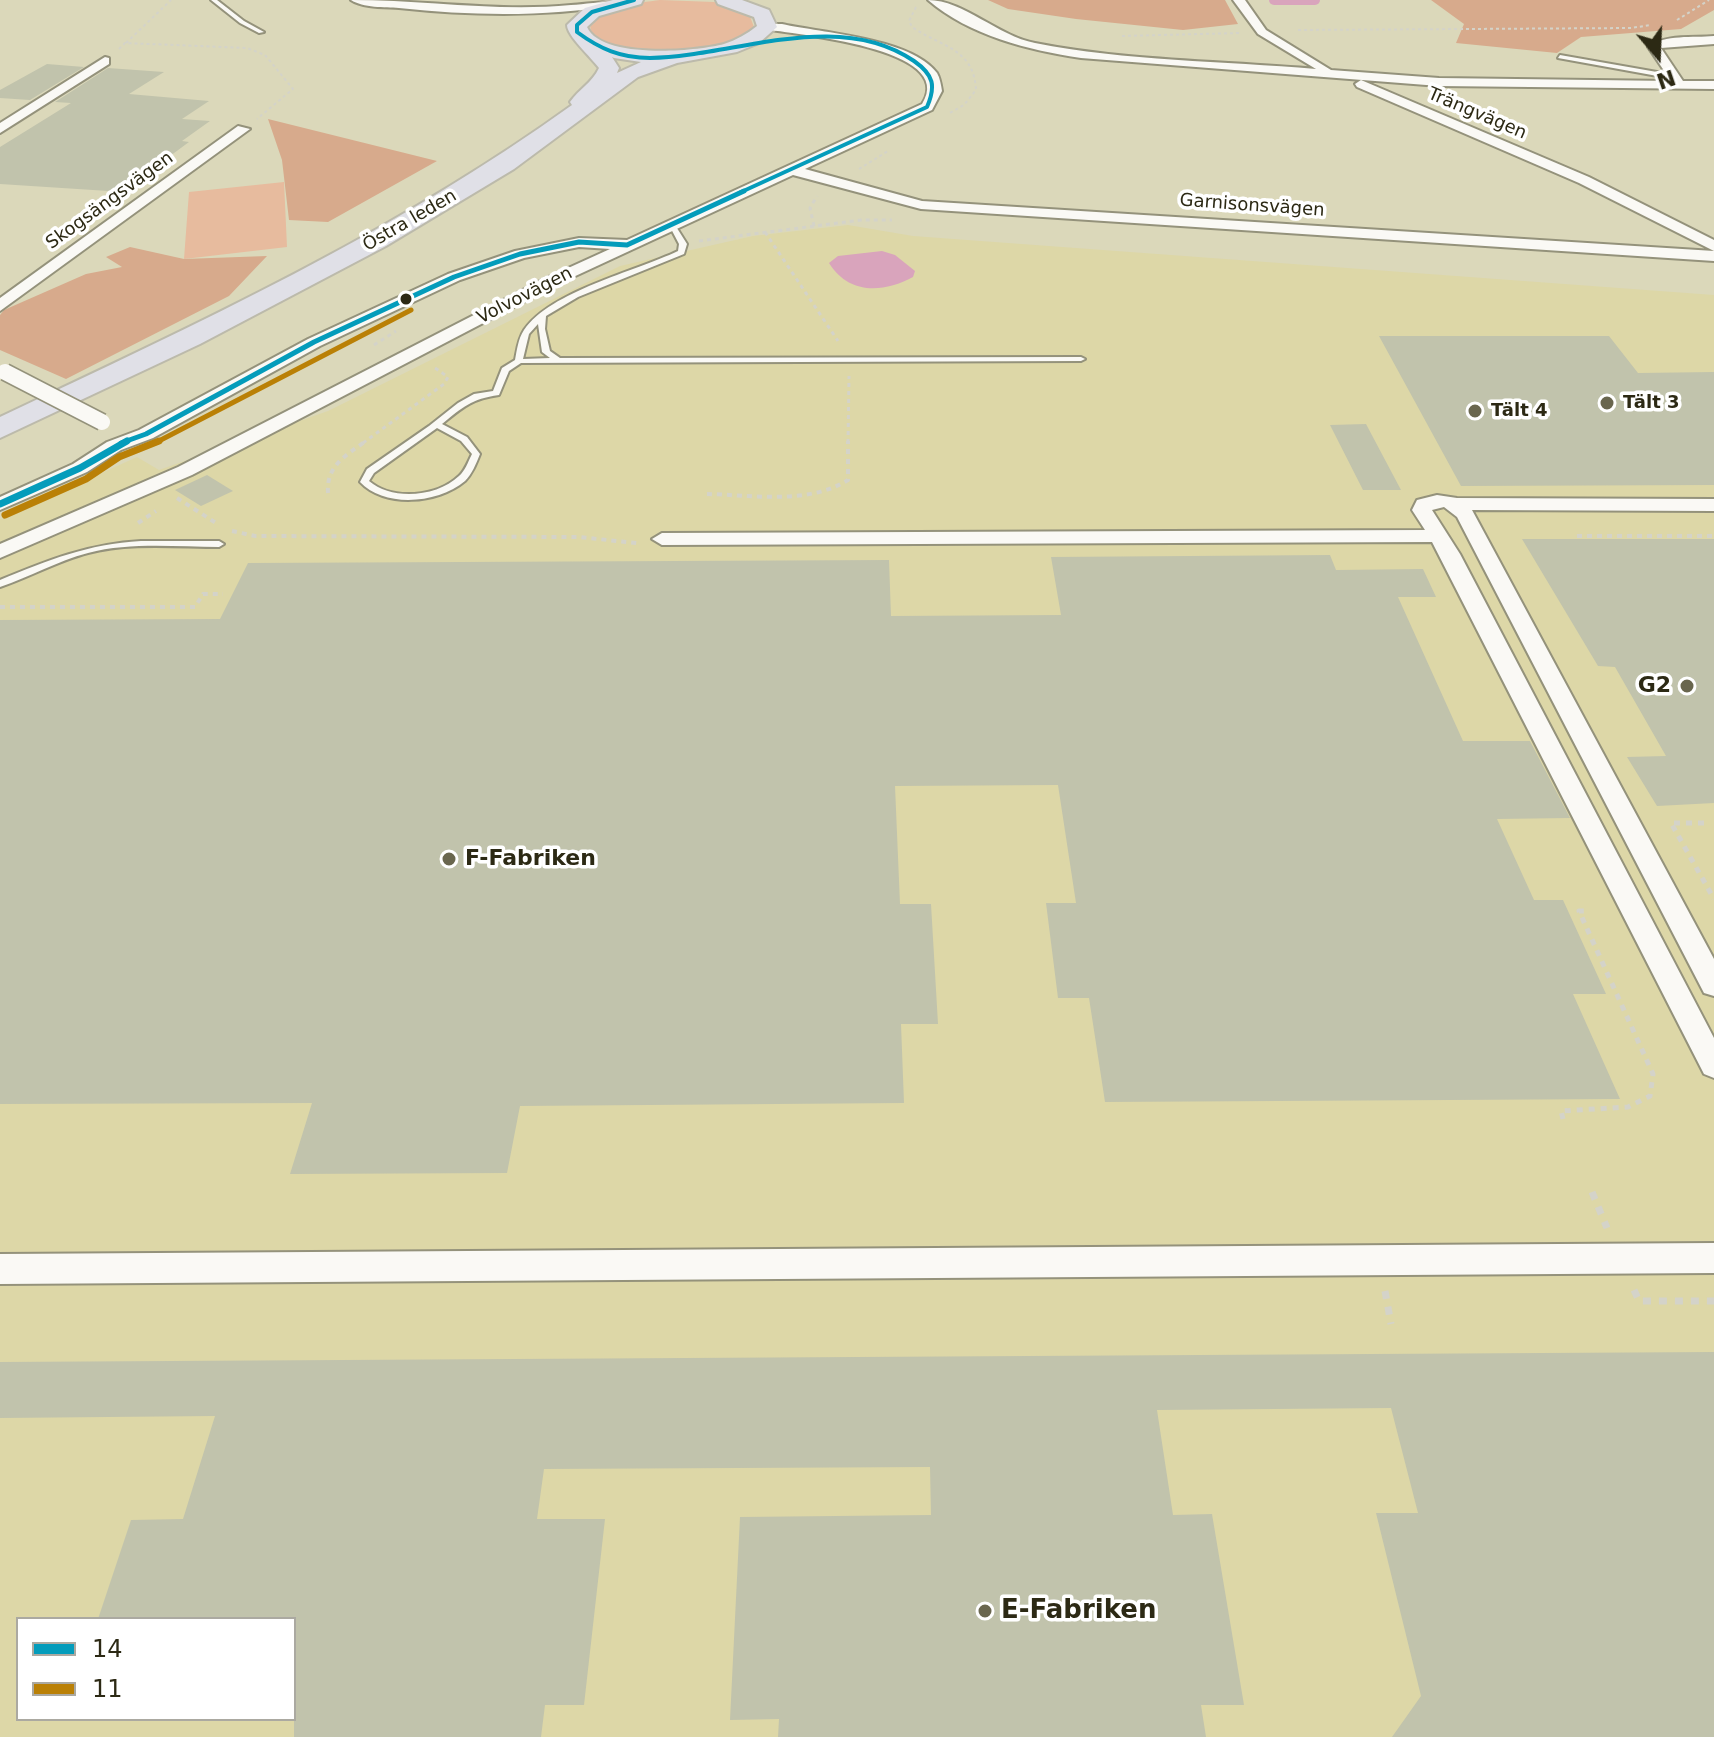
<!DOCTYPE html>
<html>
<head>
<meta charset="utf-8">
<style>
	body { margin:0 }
	#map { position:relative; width:1714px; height:1737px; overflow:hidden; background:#dbd8ba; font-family:"DejaVu Sans",sans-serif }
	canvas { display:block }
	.legend { position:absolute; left:16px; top:1617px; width:280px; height:104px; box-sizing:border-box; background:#fff; border:2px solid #aba9a1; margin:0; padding:10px 14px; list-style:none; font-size:24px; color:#2c2914 }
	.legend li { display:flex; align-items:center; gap:16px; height:40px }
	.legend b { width:40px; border:2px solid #aba9a1 }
	.north { position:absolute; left:1618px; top:16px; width:80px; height:80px; -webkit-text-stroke:6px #fff; paint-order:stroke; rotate:161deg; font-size:22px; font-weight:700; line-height:32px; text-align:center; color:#2c2914 }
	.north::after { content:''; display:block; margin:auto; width:28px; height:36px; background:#2c2914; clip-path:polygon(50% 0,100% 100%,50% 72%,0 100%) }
</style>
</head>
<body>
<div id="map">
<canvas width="1714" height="1737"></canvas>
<ul class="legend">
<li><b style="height:10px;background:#049cbb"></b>14</li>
<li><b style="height:10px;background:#ba8006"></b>11</li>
</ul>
<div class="north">N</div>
</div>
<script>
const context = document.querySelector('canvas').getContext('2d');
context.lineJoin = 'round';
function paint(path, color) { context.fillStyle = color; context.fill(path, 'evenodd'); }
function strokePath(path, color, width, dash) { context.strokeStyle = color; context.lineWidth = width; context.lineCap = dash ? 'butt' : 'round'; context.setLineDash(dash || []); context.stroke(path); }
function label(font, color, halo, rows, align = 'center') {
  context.font = font + ' "DejaVu Sans",sans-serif'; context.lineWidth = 7; context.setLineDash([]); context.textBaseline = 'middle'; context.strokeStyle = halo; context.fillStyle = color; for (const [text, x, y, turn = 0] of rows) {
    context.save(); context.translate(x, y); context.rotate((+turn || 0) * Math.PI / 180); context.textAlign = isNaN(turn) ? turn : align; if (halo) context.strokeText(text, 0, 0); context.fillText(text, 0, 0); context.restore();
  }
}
paint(new Path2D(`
	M848,225L913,236L1714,295V1737H0V519L137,457L159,470L328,411L620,266L753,236ZM18,1619H294V1719H18Z`), '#ddd7a7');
paint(new Path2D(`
	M660,0L714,2L749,14L754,27C731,58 617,61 591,32L590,24C608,6 637,3 660,0Z
	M284,182L287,247L184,259L189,192Z`), '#e7bb9e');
paint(new Path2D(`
	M988,0H1225L1238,24L1183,30L1076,19L1008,9Z
	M1431,0H1714V10L1681,29L1581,37L1557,53L1456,43L1464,24Z
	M268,119L437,161L328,222L289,220L282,160Z
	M130,247L184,259L267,256L229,296L66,379L0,350V315L4,310L86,274L122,267L106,257Z`), '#d7aa8c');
paint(new Path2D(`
	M882,251L895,255L915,271L913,277C883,293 849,295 829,263L838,256Z`), '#d9a4bc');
strokePath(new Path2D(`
	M1274,0H1315`), '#d9a4bc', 10);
paint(new Path2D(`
	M47,64L84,67L30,100L0,98V90Z
	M108,68L164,72L129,94L209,101L182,119L210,121L182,141L189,142L170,156L173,157L124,192L0,184V147L71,103L55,102Z
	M1379,336H1609L1638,373L1714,372V485L1461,486Z
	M1366,424L1401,490H1363L1330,425Z
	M207,475L233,491L201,506L175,490Z
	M1522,539H1714V803L1657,806L1627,757L1666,756L1615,667L1598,666Z
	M1330,555L1336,570L1423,569L1436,597H1398L1463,741H1530L1570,818L1497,819L1534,900H1563L1606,994H1573L1620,1099L1105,1102L1089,998H1058L1046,903H1076L1058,785L895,786L900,904H931L938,1024H901L904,1103L520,1106L507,1173L290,1174L312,1103L0,1104V620L220,619L248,563L889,560L891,616L1061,615L1051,557Z
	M1714,1352V1737H1392L1421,1696L1376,1513H1418L1391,1408L1157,1410L1173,1515L1212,1514L1244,1705H1201L1206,1737H778L779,1719L730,1720L740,1517L931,1515L930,1467L544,1469L537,1519H605L584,1705H545L541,1737H294V1619H98L131,1520L183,1519L215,1416L0,1418V1362Z`), '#c1c3ac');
const lane = new Path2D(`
	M211,0H217L244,21L264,32L259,33L240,23Z
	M1560,55L1674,75L1677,77L1674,79L1558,58Z
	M672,223L675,225L687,244L684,254L578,297L546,316L545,329L550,351L560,358L1081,357L1085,359L1081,361L521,363L509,371L499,395C471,399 463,407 442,424L467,437L480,454C476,464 472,474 465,481C438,504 384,508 360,482L367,469L429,426L458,403L474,394L493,391L502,368L515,360C517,350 518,339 524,330C551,291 634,272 678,251L679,244L669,225ZM538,324L542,352L550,358L523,359L529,334ZM437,428L461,441L472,454C468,462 465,471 459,476C437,497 392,501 369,481L374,473Z
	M141,541H219L224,544L219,547C176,547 130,542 88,553C57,561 30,577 0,587V580C48,560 88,544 141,541Z`);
const street = new Path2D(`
	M351,0C425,0 497,12 571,5C587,4 611,0 626,2L620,5C546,17 473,16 399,8C385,7 363,8 351,0Z
	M928,0C963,0 998,36 1035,43C1126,61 1223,61 1316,69L1258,34L1233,0H1245L1266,30L1331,70L1439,78L1671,81L1648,47C1665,34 1693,38 1714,36V44L1661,48L1683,81H1714V89L1439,86L1081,58C1029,50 970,36 928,0Z
	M767,24H782C822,33 911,38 937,73C940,78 941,85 942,91L932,110L805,169L922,201L1714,251V261L921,209L793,175L556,285L192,475L0,558V544L178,467L544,279L610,249L579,247L524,258L460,280L320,346L153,438L121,450L87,472L0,510V497L73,464L107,442L139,430L308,339L448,274L515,251L579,238L627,240L922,104C959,48 794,34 763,29L761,27Z
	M105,57L109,58V64L0,133V123Z
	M1361,80L1589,177L1714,240V251L1579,183L1357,87L1355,84Z
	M238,126L250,129L0,311V298Z
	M1437,495L1457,498L1714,499V511L1472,510L1714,959V996L1704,993L1457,517L1444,507L1432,510L1460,554L1714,1038V1078L1704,1074L1432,542L662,545L652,539L662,533L1425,530L1412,510L1417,500Z
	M1714,1243V1273L0,1284V1254Z`);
const highway = new Path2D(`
	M613,0H643L641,4L599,16L587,27C601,59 694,52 724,44C736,40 747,34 757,26L754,17L718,4L716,0H742L769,10L777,27L759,43L737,52L677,63L638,77L514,169L386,246L200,344L0,438V417C197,324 395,233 572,105L570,102C579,89 592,83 599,68C591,57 567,36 567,25L585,8ZM612,57L614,58L641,62L617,73L619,68Z`);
strokePath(lane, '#94927b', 4);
strokePath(street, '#94927b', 4);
strokePath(highway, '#bcbaab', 4);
strokePath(new Path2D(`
	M916,7L909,21L912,27C941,47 974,48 976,90L964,105L948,114
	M1677,20L1709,0
	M1298,30L1631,28L1651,25
	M1122,36L1240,33
	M126,43L171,0
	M119,49L125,43L247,48L265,55L293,89L257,119
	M859,169L888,151`), '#d4d3c9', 2, [3, 3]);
strokePath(new Path2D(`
	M814,226L810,208L817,196
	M765,232L838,341
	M699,241L861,220H892
	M374,345L396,331
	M363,443L444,384L448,377L435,368
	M848,443L849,376`), '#d4d3c9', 3, [4, 4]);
strokePath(new Path2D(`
	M328,493C326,466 345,456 366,441
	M707,494C752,495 808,505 848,480V441
	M177,498L216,523
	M138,523L156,511
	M232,531L255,536L578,537L637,543
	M1577,536H1714
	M0,607H195L203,594H223`), '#d4d3c9', 4, [5, 5]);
strokePath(new Path2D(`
	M1704,823H1671L1714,899
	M1563,1119L1561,1111L1628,1107L1650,1096L1653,1074L1579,911H1586`), '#d4d3c9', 5, [6, 6]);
strokePath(new Path2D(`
	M1592,1192L1607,1228
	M1634,1290L1639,1301H1714
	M1385,1291L1391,1324`), '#d4d3c9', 7, [8, 8]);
paint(lane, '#faf9f5');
paint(street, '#faf9f5');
paint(highway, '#e0e0e7');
const streetBridge = new Path2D(`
	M5,372L102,422`);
strokePath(streetBridge, '#94927b', 19, []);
strokePath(streetBridge, '#faf9f5', 16);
strokePath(new Path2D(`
	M634,0L592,12L577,25V32C600,49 621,58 650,58C733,57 837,8 914,61C934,75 936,86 927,107L739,193`), '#049cbb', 4);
strokePath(new Path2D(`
	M121,443L146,434L314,342L454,277L520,254L579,242L627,245L744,191`), '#049cbb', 5);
strokePath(new Path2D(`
	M0,504L80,468L127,441`), '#049cbb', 7);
strokePath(new Path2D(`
	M155,443L411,310`), '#ba8006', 5);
strokePath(new Path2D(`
	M5,515L86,479L119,457L159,441`), '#ba8006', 7);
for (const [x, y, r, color] of [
	[406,299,7,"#2c2914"],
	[1607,403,8,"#69664e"],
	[1475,411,8,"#69664e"],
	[1687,686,8,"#69664e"],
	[449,859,8,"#69664e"],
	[985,1611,8,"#69664e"]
]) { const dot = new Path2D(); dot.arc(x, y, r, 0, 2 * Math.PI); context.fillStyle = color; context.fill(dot); strokePath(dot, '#fff', 3); }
label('18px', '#2c2914', '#fff', [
	["Trängvägen",1477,114,23],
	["Skogsängsvägen",110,201,-36],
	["Garnisonsvägen",1252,206,4],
	["Östra leden",410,221,-30],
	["Volvovägen",525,296,-27]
]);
label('bold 18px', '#2c2914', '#fff', [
	["Tält 3",1623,403],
	["Tält 4",1491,411]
], 'left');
label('bold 22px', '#2c2914', '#fff', [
	["G2",1671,686],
	["F-Fabriken",465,859,"left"]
], 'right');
label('bold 26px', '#2c2914', '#fff', [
	["E-Fabriken",1001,1611]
], 'left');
</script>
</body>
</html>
